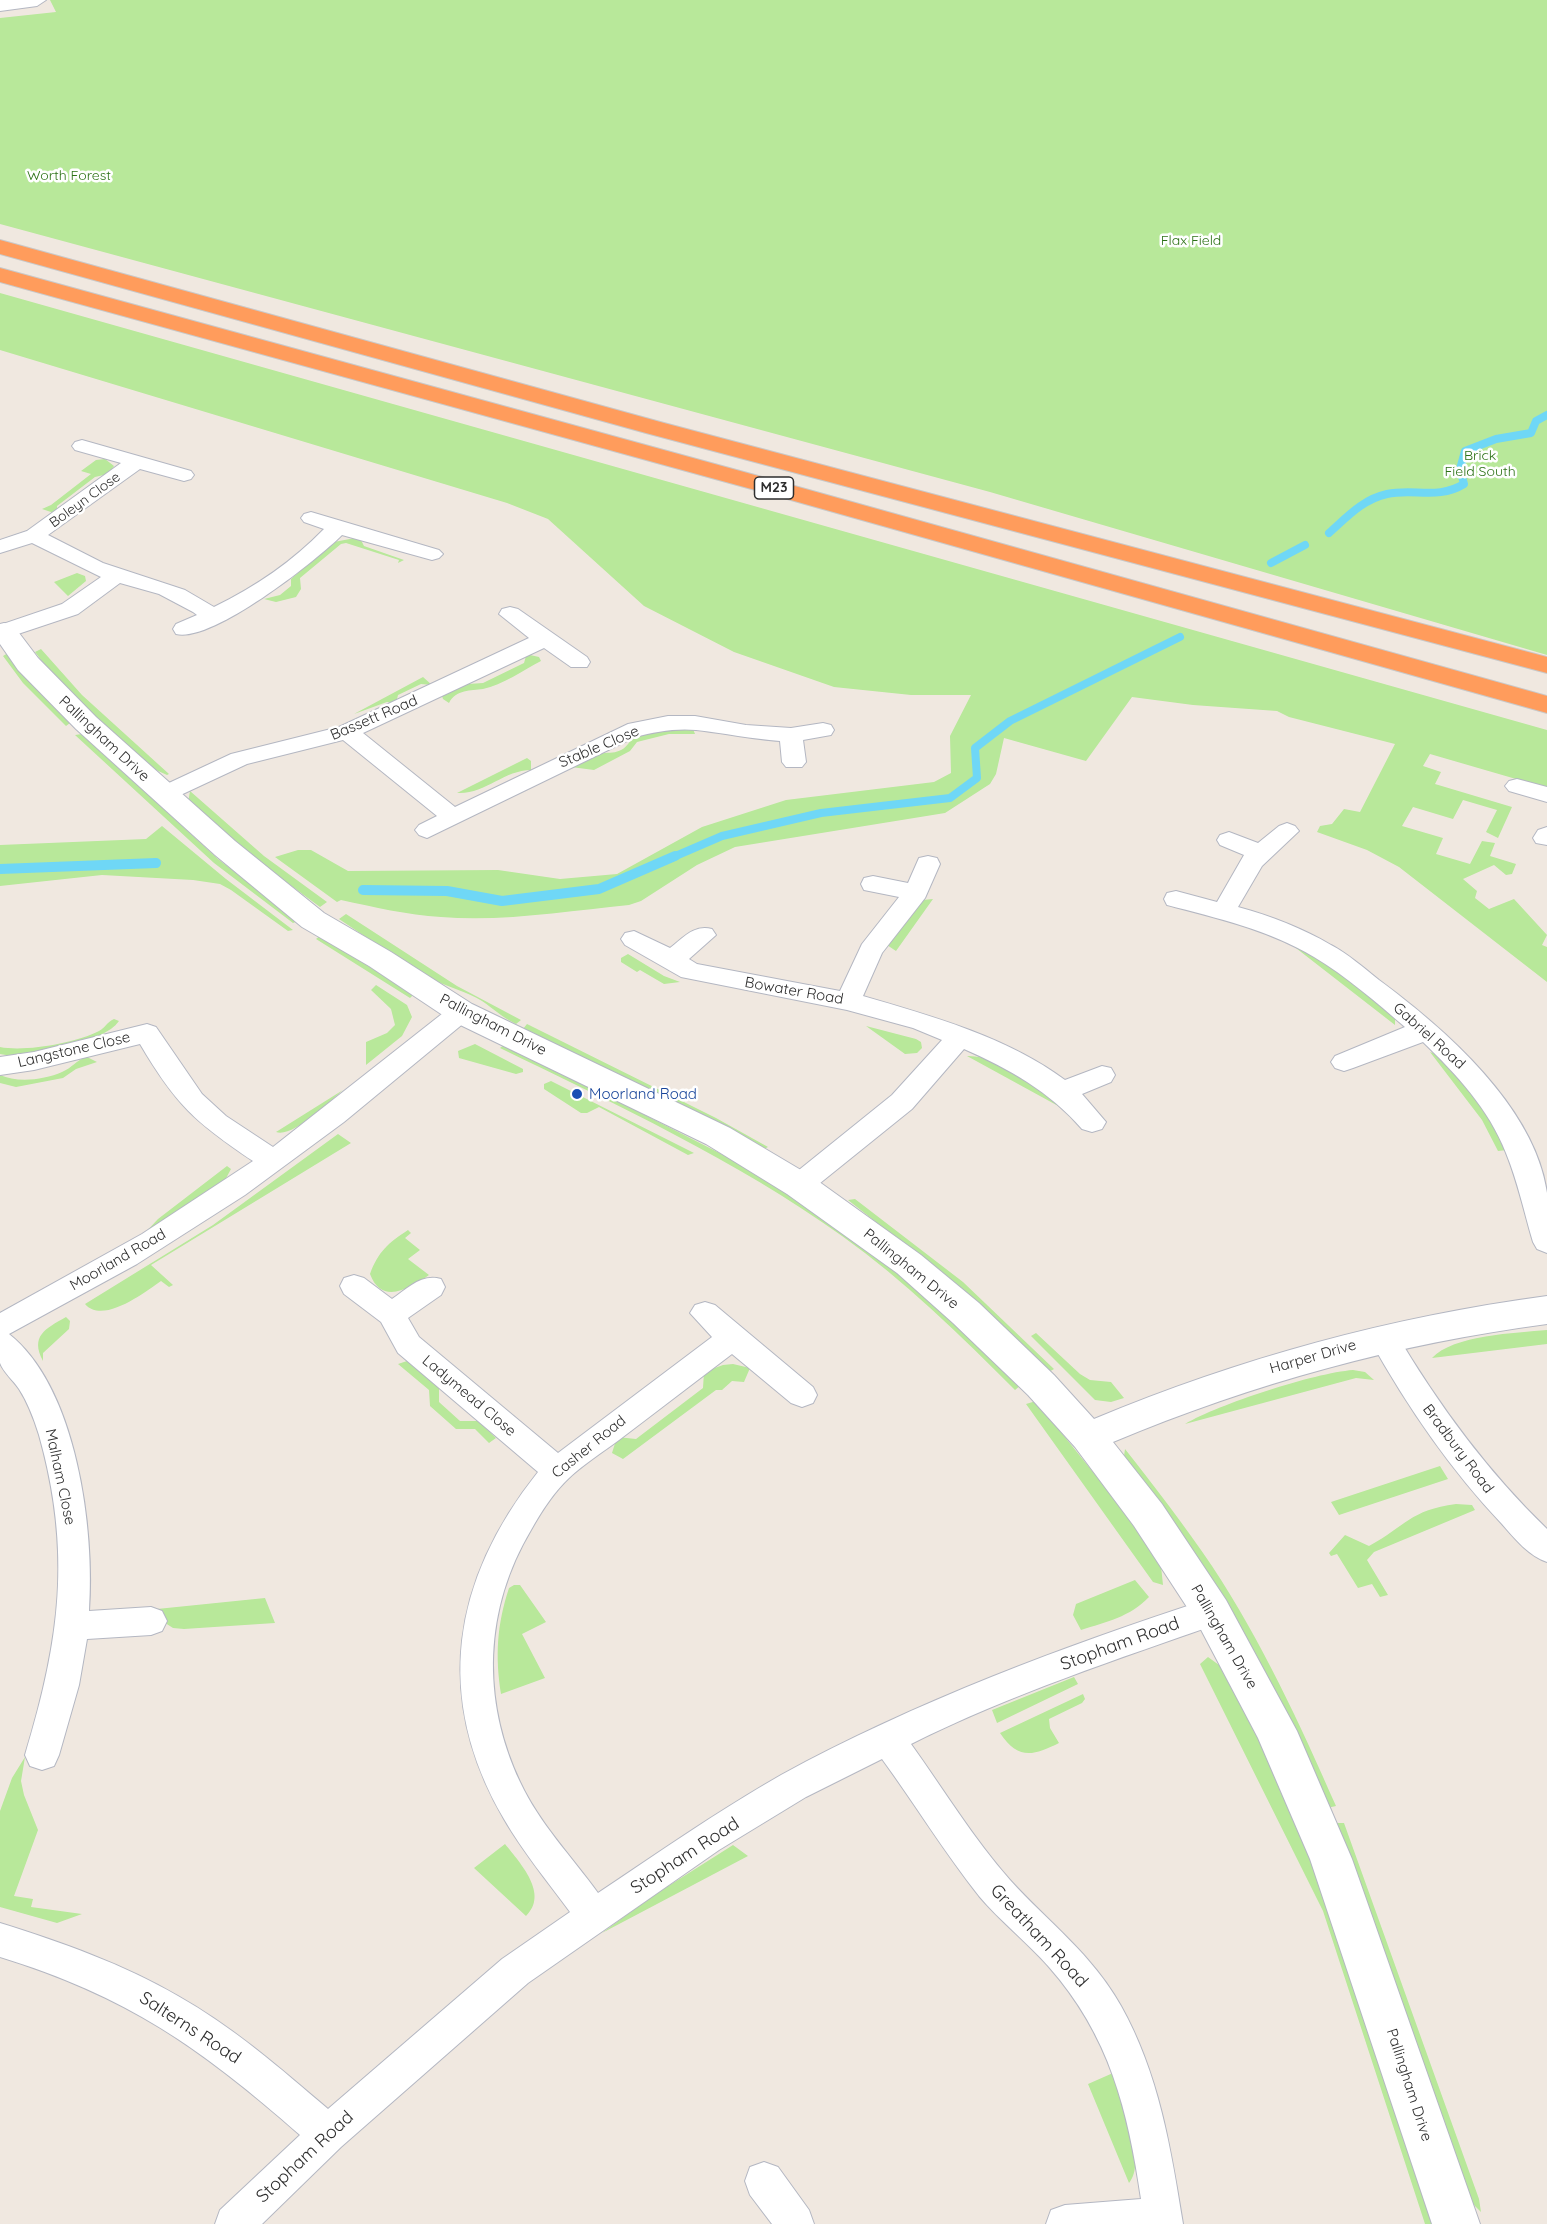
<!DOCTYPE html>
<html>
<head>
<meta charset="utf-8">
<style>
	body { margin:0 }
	canvas { display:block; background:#f0e8e0 }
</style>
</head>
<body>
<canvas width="1547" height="2224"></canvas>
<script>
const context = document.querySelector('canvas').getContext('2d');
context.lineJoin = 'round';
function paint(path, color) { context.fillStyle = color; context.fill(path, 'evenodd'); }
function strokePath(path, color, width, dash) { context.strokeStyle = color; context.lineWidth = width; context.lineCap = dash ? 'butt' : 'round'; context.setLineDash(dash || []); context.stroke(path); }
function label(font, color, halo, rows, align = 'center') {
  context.font = font + ' Quicksand,sans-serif'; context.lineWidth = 5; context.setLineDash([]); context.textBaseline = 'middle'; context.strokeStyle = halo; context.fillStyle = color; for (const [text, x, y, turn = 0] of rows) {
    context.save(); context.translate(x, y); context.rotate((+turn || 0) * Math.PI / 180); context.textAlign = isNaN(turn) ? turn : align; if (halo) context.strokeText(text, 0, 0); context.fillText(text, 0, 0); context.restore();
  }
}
paint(new Path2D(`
	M50,0H1547V655L990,492L0,224V18L56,12Z
	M0,293L1547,730V788L1430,754L1423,766L1441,772L1435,784L1512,807L1498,838L1486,832L1497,810L1463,800L1453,819L1413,807L1402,826L1443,838L1436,854L1470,864L1482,841L1495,843L1490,856L1516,864L1512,874L1506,875L1494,865L1463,879L1477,891L1475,898L1489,909L1514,899L1547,935L1542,945L1547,947V982L1399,867L1367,850L1317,832L1320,826L1332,824L1344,809L1360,812L1395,744L1289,717L1277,711L1193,705L1132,697L1086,761L1004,738L996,774L990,784L945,813L735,847L697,865L641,901L629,905C568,911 503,922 441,917C407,915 374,907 341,900L337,902L275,857L298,850H311L348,871L498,870L560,879L617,874L702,827L786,800L934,782L951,773L950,736L971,695H911L834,687L734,652L644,606L548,519L507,503L0,350Z
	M105,459L114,466L108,474L95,477L57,506V514L42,509L51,505L91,474L81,471L96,460Z
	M355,538L361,540L364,546L404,560L398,563L399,560L346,543L341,544L300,578L301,589L296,597L276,602L264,599L280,595L291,586V579L334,542Z
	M77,573L85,576L86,581L68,596L54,582Z
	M41,649L82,695L169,774L167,775L145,765L51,673L35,652Z
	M8,653L30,682L70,723L66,726L23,683L3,656Z
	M530,655L539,657L541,661C524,670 502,685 483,689C471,691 456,689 449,703L443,699L442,696L468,684L483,683L524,663L526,656Z
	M423,677L432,685L421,684L398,695L396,703L387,702L354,714Z
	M667,729H693L695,734H669L637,742L630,751L594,770L571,767C579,763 586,758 594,755C610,750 621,758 632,738Z
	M82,734L218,859L298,921L293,923L214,863L75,735Z
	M527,758L531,761V770C504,770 484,795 457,793Z
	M190,791L264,856L327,902L320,907L274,873L188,803Z
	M162,826L226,879L293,930L288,931L231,890L220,884L193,880L102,875L0,886V845L146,839Z
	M933,899L896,951L887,945L923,900Z
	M346,914L457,986L521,1020L516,1024C503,1018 494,1009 482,1001C467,992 451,988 436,981C402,963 371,940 339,919Z
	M321,935L413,995L410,998L316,939Z
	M1283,938L1310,951L1388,1010L1395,1018V1025Z
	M628,954L664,976L680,982L664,984L640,970L637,972L621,962V958Z
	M376,985L407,1005L412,1017L402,1036L366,1065V1042L387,1033L395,1025L391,1009L371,990Z
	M114,1019L119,1021C103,1044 39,1051 12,1056L0,1054V1047C25,1052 76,1043 99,1031C105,1028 107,1022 114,1019Z
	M527,1024L716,1118L768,1147L764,1149L523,1029Z
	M866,1026L916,1039L921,1042L922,1048L917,1053L905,1054Z
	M475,1044L523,1069V1072L516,1074L459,1058L458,1051Z
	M505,1044L753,1170L892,1266L1021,1385L1015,1390C960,1335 905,1281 842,1236C736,1160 617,1105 500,1048Z
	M1430,1052C1460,1061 1493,1122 1507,1150L1498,1151L1482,1120Z
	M967,1056C1003,1055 1044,1092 1071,1113Z
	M87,1057L97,1062L76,1069L63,1078L16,1087L0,1083V1075C17,1083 44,1080 62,1072C72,1068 76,1060 87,1057Z
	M551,1081L694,1153L688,1155L599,1107L587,1113H581L544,1089V1084Z
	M343,1090C329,1102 293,1138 276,1132Z
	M338,1134L351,1143L151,1265L173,1285L169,1287L161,1281C145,1292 103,1325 85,1304L213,1225Z
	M227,1166L231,1169L224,1182L143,1235L158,1219Z
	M855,1199L963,1282L1054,1369L1047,1373L956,1285L848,1200Z
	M408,1230L411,1233L405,1238L420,1250L408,1259L429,1275C410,1288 382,1306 370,1274C378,1252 388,1243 408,1230Z
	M66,1317L70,1321L69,1329L43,1353V1361C30,1336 45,1329 66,1317Z
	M1547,1330V1344L1432,1358C1453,1335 1516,1333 1547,1330Z
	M1036,1333L1080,1374L1090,1380L1111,1382L1124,1398L1111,1402L1095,1400L1031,1336Z
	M407,1361L439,1387V1402L460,1421H478L496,1438L489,1443L475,1429H456L430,1406L429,1390L398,1364Z
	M733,1364L750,1368L744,1382L732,1381L722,1390H716L623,1459L612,1453L617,1437L636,1439L703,1388L704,1372L723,1365Z
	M1353,1370L1365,1372L1374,1380L1356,1378L1185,1424C1219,1404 1314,1373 1353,1370Z
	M1036,1401L1125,1512L1161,1566L1163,1585L1153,1582L1026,1404Z
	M1125,1449C1155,1487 1185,1526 1212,1566C1262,1642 1300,1724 1336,1806L1327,1808L1124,1456Z
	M1440,1466L1448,1479L1339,1515L1331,1502Z
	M1456,1504L1472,1505L1475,1510L1374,1552L1367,1560L1388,1595L1380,1597L1372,1584L1358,1588L1337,1554L1331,1556L1329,1553L1345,1535L1369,1546C1406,1526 1410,1510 1456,1504Z
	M1135,1580L1149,1597C1130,1617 1106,1622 1081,1630L1073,1615L1076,1604Z
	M514,1585H520L546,1622L522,1634L545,1678L501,1694C495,1656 497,1624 509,1588Z
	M265,1598L275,1623L184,1629L173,1628L159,1619L157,1609Z
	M1208,1657L1219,1665L1238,1691L1315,1862L1437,2224H1425L1323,1911L1200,1664Z
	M1074,1677L1078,1684L997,1723L992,1710Z
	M1083,1694L1085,1699L1082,1703L1049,1719L1050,1728L1059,1743C1033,1756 1018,1760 1000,1733Z
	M25,1757L21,1781L24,1795L38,1830L14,1896L33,1899L31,1907L82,1914L57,1923L0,1907V1811L12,1778Z
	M1333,1823H1344L1479,2199L1481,2212L1472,2203Z
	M505,1844C521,1864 549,1894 526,1916L474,1868Z
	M733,1845L748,1856L602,1933L651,1897Z
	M1113,2073C1120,2099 1148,2162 1129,2183L1088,2084Z`), '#b8e89a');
strokePath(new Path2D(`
	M1329,533C1346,518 1363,499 1387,494C1414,488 1438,500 1464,484L1460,469L1465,451L1496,439L1531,433L1536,421L1547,415
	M1271,563L1305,545
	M671,858L722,836L821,813L950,798L977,778L975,748L1010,721L1180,637`), '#6fd7f6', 8);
strokePath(new Path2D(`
	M0,869L156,863
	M363,890L447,891L502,901L599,889L675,856`), '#6fd7f6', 10);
const street = new Path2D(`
	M82,440L191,471L194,475L191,479L184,481L140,469L48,535L103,563L185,590L214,607C255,587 292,562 324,529L304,522L301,518L304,514L311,512L439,550L443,554L439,558L432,560L342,535C316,561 212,643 176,634L173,629L176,624L197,615L193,612L159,594L120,583L78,614L12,636L0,637V625L62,604L101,577L32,543L0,553V540L27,531L121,463L75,450L72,446L75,442Z
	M510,607L518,609L587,657L590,662L587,667H571L544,648L363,733L455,807L628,724L668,716H695L746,725L791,728L823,723L831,725L834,730L831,735L803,740L806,762L802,767H786L782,762L780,741C752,739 724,733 696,730C675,728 655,732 635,737L427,838L419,835L415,830L419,825L437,816L343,740L247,764L172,799L164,801L156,799L152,794L156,789L231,754L339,727L529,638L499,614L502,609Z
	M1517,779L1547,787V802L1509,791L1505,786L1509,781Z
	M1287,823L1295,826L1299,831L1262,866L1238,907C1271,916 1302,928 1331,945C1348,954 1364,968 1379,980C1444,1028 1535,1107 1547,1193C1547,1212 1547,1233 1547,1253L1537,1249L1533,1242C1524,1212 1518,1182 1506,1153C1489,1109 1456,1074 1423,1042L1353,1068L1344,1071L1335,1068L1331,1062L1335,1056L1405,1027C1377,1003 1346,976 1314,957C1269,930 1217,918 1167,905L1164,899L1167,893L1176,891L1217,902L1244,855L1220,845L1217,840L1220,835L1229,832L1258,843L1279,826Z
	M1547,827V845L1536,843L1533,838L1538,830Z
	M928,856L937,858L940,864L925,898L882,953L863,996C932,1016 1007,1037 1065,1080L1102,1066L1111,1068L1115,1075L1111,1082L1082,1094L1106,1122L1102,1129L1092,1132L1082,1129C1049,1091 1009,1069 964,1049L912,1109L809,1192L799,1195L789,1192L785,1185L789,1178L892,1095L942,1040L913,1028L847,1010L681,977L625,945L621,939L625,933L634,931L670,948C683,938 694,924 712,929L716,935L689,959L697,964L840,991L862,944L899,897L864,890L861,884L864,878L873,876L908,883L919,858Z
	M461,1003L470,1006L474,1012L470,1018L344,1122L245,1195L137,1264L9,1334C77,1388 95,1530 89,1611L151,1607L162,1611L167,1621L162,1631L151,1635L87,1639L79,1685L59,1755L54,1766L42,1770L30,1766L25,1755C60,1641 72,1552 39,1435C34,1419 28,1403 19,1389C14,1381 3,1372 0,1363C0,1349 0,1327 0,1313L142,1234L253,1161C195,1122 176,1105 140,1044L34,1070L0,1075V1057L34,1052L147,1024L156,1027L202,1094L226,1116L273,1147L452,1006Z
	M354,1275L364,1278L392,1299C408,1288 422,1273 441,1279L445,1287L441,1295L408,1318L419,1337L558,1453L712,1337L690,1313L695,1305L705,1302L715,1305L813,1387L817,1395L813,1403L802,1407L791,1403L732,1354C694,1383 657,1411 619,1440C603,1452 584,1464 569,1478C554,1492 541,1512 531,1530C484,1609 481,1699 520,1782C539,1823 572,1857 598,1893C658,1853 718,1811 781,1775C917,1701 1064,1646 1212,1598L1223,1602L1228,1612L1223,1622C1118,1659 1011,1694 911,1744C944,1790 973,1838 1010,1880C1049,1923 1092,1954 1121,2006C1159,2074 1171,2149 1183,2224H1046L1051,2210L1065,2205L1141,2199C1128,2111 1110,2036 1049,1967C1027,1942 1000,1921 979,1896C944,1852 915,1804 882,1759L806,1797L719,1850L528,1983L341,2147L262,2224H215L220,2210L300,2135C201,2048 127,1996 0,1957V1923C61,1942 123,1964 178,1996C233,2027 280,2068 328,2109L502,1959L570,1912C548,1882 523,1852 504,1819C433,1697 452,1580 538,1472L398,1353L381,1322L344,1294L340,1286L344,1278Z
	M1384,1327L1394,1330C1437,1403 1486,1470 1547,1529V1562C1529,1556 1515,1539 1502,1524C1450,1469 1406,1405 1369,1338L1374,1330Z
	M764,2162L778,2167L809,2210L814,2224H772L750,2195L745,2181L750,2167Z`);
const secondary = new Path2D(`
	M0,0H46L37,6L0,11Z
	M4,623L13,625L38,658L96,717L235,841L324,913L391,952L472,1004L730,1128L811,1176L921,1255L979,1303L1054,1375L1094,1419C1240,1358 1390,1317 1547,1296V1324C1396,1344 1254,1383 1113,1442L1162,1504L1226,1600L1297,1731L1352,1859L1480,2224H1432L1310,1859L1258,1738L1198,1624L1134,1526L1075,1447L1028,1395L953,1323L897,1273L787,1194L706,1144L450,1020L369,966L302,927L215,855L76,729L18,670L0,644V624Z`);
const highway = new Path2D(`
	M0,240L664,423L1547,657V673L646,433L0,254Z
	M0,268L784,483L1547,696V713L766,493L0,282Z`);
strokePath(street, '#b4b7c2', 2);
strokePath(secondary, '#b4b7c2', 2);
strokePath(highway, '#c9c9c9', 2);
paint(street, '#fff');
paint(secondary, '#fff');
paint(highway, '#ff9c5c');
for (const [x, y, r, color] of [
	[577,1094,6,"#1a4fb4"]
]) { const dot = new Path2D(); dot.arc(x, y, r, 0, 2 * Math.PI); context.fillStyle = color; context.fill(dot); strokePath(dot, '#fff', 2); }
label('14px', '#2d7217', '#fff', [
	["Worth Forest",69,176],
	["Flax Field",1191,241],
	["Brick",1480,456],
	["Field South",1480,472]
]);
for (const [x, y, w] of [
	[774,488,39]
]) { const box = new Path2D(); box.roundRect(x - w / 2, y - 11, w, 22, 4.5); context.fillStyle = '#fff'; context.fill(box); strokePath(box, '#2e2e2e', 1.5); }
label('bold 14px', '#2e2e2e', null, [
	["M23",774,488]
]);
label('14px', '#2e2e2e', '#fff', [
	["Boleyn Close",85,500,-36]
]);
label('15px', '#2e2e2e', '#fff', [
	["Bassett Road",374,718,-23],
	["Pallingham Drive",104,739,43],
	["Stable Close",599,747,-23],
	["Bowater Road",794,991,10],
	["Pallingham Drive",493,1025,27],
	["Gabriel Road",1429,1036,42],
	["Langstone Close",74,1050,-13],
	["Moorland Road",118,1260,-30],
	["Pallingham Drive",911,1269,39],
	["Harper Drive",1313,1357,-16],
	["Ladymead Close",469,1396,40],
	["Casher Road",589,1447,-39],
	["Bradbury Road",1458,1449,53],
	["Malham Close",60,1477,78],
	["Pallingham Drive",1224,1637,60],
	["Pallingham Drive",1409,2085,72]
]);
label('15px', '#164399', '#fff', [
	["Moorland Road",589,1094]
], 'left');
label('18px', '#2e2e2e', '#fff', [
	["Stopham Road",1120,1644,-20],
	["Stopham Road",685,1856,-33],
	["Greatham Road",1039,1936,47],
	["Salterns Road",190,2028,33],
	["Stopham Road",305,2157,-43]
]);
</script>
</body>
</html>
